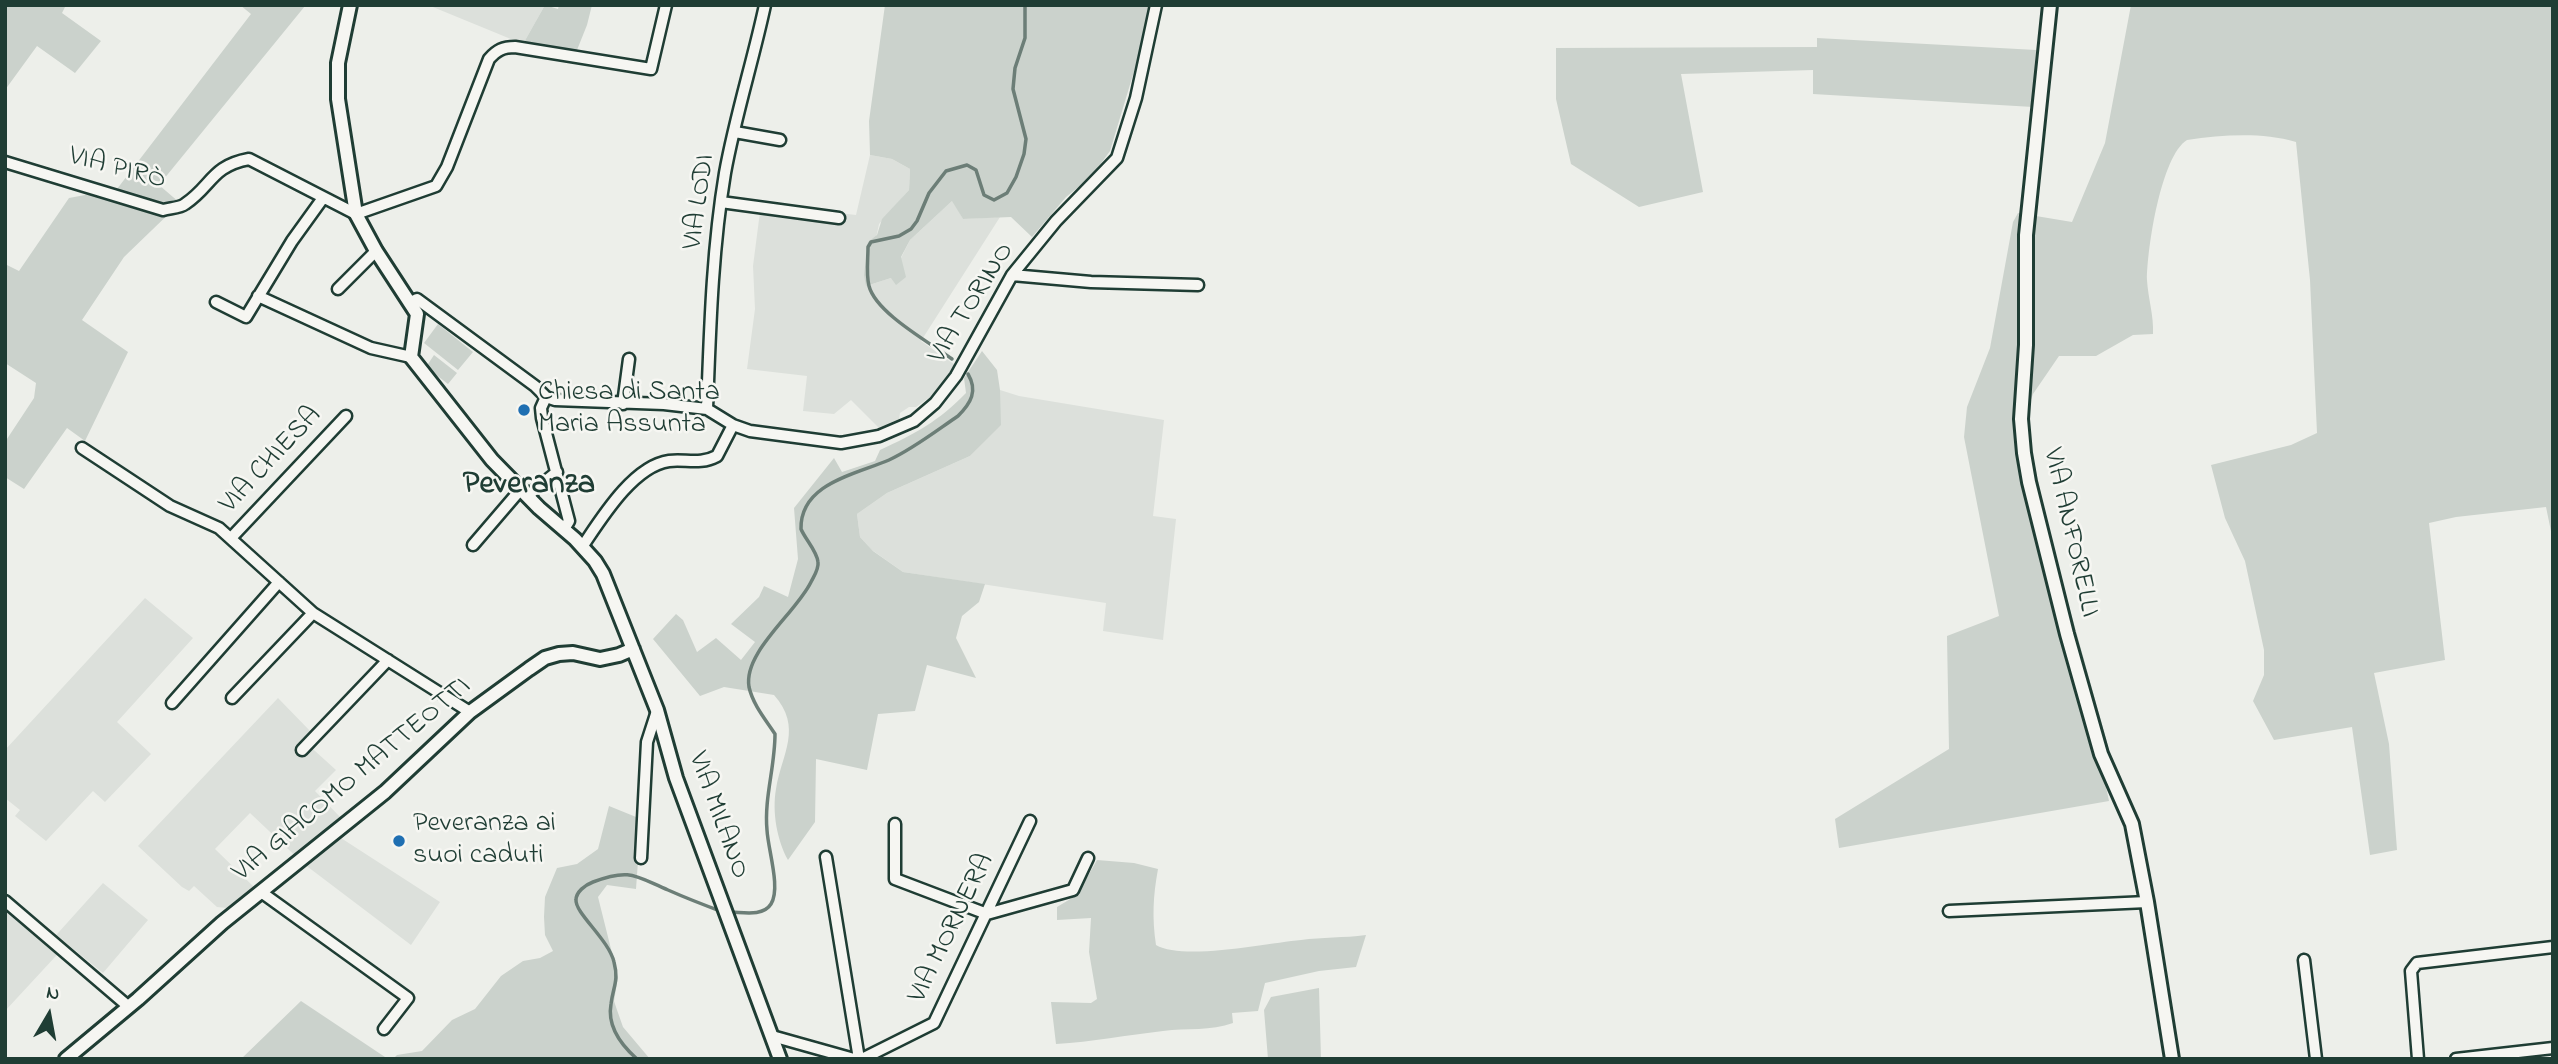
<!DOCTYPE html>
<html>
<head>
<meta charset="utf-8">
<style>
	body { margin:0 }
	#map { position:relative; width:2558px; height:1064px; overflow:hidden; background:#edefea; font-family:"Indie Flower",sans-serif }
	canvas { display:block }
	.frame { position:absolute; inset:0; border:7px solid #1f3d34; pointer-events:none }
	.north { position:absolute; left:14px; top:980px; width:70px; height:70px; -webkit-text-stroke:5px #f6f6f2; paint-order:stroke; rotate:10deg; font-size:19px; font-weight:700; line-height:28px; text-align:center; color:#1f3d34 }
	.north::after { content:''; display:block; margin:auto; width:24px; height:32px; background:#1f3d34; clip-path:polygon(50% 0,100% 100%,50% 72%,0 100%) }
</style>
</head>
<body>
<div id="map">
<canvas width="2558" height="1064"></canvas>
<div class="frame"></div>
<div class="north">N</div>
</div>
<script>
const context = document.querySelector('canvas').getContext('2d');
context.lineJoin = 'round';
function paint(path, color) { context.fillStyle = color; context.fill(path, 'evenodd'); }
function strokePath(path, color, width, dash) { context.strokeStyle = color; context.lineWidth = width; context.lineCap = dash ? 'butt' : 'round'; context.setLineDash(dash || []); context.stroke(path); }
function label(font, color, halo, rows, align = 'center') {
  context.font = font + ' "Indie Flower",sans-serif'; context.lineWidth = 5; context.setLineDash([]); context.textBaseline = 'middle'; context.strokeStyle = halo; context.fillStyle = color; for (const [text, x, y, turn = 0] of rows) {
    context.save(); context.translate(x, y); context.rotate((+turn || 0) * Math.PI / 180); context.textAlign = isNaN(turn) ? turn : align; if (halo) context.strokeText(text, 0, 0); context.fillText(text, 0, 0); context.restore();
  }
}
paint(new Path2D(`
	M428,5H545L523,44Z
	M870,155L892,159L910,169L909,190L879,224L866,286L891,278L910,240L953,200L963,219L1000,217L921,341L958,367L940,390L916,407H909L900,413L899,419L879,428L851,400L834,414L803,411L807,376L747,369L755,309L753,266L761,204L856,215Z
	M1000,390L1019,396L1164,420L1153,516L1176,519L1163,640L1103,631L1106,603L903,572L872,550L860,537L857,514L887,493L970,456L1000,425Z
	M145,598L193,638L117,722L151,754L105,802L93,791L46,841L15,816L20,810L5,798V750Z
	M278,698L312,733L304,741L336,770L315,791L341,818L327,829L440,902L411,945L304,864L250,813L215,849L254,887L227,908L217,907L194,886L189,891L182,887L138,846Z
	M103,883L148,920L103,973L67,944L5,1011V907L49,943Z`), '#dce0db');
paint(new Path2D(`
	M5,5H66L62,13L101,41L75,73L37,46L5,90Z
	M240,5L305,6L159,185L180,203L124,257L82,320L128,352L85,441L67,428L24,489L5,477V442L34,398L36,383L5,363V264L19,271L69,198L117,189L251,14Z
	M545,5L558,9L559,5H592L587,25L575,55L523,44Z
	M885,5H1154L1110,151L1091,177L1066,197L1032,237L1011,217L963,219L952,201L910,240L901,257L906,277L896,285L891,278L866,286L864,275L868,242L877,235L882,219L909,190L910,169L892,159L870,155L869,121Z
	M2131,5H2553V541L2546,507L2456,517L2429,523L2445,660L2374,673L2389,744L2397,850L2370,855L2352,727L2274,740L2253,701L2264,675V650L2245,561L2225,518L2211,465L2291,445L2317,433L2310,280L2296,142C2261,132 2223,135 2187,140C2161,156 2147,249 2147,280C2148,298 2154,316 2153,334L2133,335L2096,356H2059L2033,394L2028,408V432L2049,534L2113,764L2104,778L2109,801L1839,848L1835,819L1949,749L1947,636L1999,616L1964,437L1967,407L1990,348L2013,222L2018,213L2072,222L2105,143Z
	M1817,38L2036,50L2033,107L1813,94V70L1681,74L1703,192L1639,207L1571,164L1556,99V48L1817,47Z
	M438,324L473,352L458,370L424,343Z
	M982,351L997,370L1000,390L1001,425L970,456L887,493L857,514L860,537L873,551L903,572L985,584L979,602L962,616L956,638L976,678L927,665L915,711L878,714L867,770L816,759L815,822L788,860C777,840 772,812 776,789C782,753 803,728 774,695L724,687L700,696L653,639L676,614L683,620L697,652L716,638L741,660L755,642L731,624L759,597L764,586L788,597L798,559L794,508L834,458L842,472L875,461L880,450C915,434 939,421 966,393L964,378Z
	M434,355L457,373L448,384L426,367Z
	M609,806L641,819L636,889L607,885L598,897L618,977L614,1001L617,1010L623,1027L650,1059H393L397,1055L422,1051L452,1020L475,1009L501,976L523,961L540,958L553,951L545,935L544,917L545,897L557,868L577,864L598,849Z
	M1097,860L1134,863L1158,869C1153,896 1152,918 1156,945C1183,961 1268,943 1301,940C1322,937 1344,938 1366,935L1356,967L1319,971L1265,983L1258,1011L1232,1013L1233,1023C1211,1031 1187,1028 1163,1031C1127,1035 1092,1042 1056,1044L1051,1002L1091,1003L1097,999L1089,952L1091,918L1057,920V907L1077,895Z
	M1319,988L1321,1059H1268L1264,1010L1271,997Z
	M301,1001L388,1059H241Z`), '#cbd2cc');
strokePath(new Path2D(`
	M952,359C929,342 876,313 869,286C866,275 868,259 868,247L871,242L899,236L911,229L917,221L929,193L946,171L967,165L976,170L984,195L994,200L1007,193L1016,177L1024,154L1026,139L1013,89L1015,68L1025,38V5
	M730,912C742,912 763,917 771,904C781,888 768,850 767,830C764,798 775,767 775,734C766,720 753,705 749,687C743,652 796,613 811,582C814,576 819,569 818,562C817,551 805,539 801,529C800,483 857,474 889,460C913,449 936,431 958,416C971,403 978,391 968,374
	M637,1059C620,1044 607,1026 611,1004C613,987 619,981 614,962C609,940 575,913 576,900C576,892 585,885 593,882C630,868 635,876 668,890C686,898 704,905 723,912`), '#6c7e77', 3.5);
const minor = new Path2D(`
	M735,132L780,140
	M5,162L163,210C170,208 180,208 185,204C212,186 211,166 249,159L356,214L436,186L447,167L489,59C497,50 503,47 515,47L651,69L666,5
	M721,202L839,218
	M1012,275L1091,282L1198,285
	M338,289L376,251
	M258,296L371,348L411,357
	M216,302L246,317L292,241L323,198
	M411,302L417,299L535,386L546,397
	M546,397L555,400L664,404L707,409L733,425L750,431L841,443L879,436L914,421L935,403L956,376L1012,275L1056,221L1117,158L1136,98L1156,5
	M546,397L541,408L542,418L569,521L564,529
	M623,404L629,359
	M707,409C710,330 712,251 725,173C735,117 753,61 765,5
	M82,448L170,506L219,528L313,613L470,712
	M527,496L557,472
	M231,538L346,416
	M473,545L521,489
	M582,547C601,519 633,466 669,461C686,459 700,465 717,456L733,425
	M232,698L313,613
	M172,703L279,582
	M302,750L388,660
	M895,824V879L987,914L1073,890L1088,858
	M826,857L859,1059
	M641,858L647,742L657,711
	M261,892L408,998L384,1029
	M5,901L129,1007
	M1949,911L2147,902
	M2304,960L2316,1059
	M772,1036L854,1059
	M862,1059L934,1023L1030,821
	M2418,1059L2411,971L2417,963L2553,947
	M2456,1059L2553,1048`);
const tertiary = new Path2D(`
	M350,5L338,63V99L356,214L376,251L417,314L411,357L492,460L539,508L575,539L595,561L603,574L657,710L676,778L780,1059
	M2050,5L2026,235V345L2021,419L2024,453L2029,482L2067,634L2101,754L2132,824L2147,902L2172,1059
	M66,1059L138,999L222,923L385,792L470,712L529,669L545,658L559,654L573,653L600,659L619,655L633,649`);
strokePath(minor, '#1f3d34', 15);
strokePath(tertiary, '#1f3d34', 18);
strokePath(minor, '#f6f6f2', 10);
strokePath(tertiary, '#f6f6f2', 12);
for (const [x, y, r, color] of [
	[524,410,7,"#1f6fb2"],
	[399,841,7,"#1f6fb2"]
]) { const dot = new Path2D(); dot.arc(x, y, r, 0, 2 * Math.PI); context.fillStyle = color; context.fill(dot); strokePath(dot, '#f6f6f2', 2.5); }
label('28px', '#1f3d34', '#f6f6f2', [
	["VIA PIRÒ",117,170,15],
	["VIA LODI",701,202,-82],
	["VIA TORINO",973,304,-58],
	["VIA CHIESA",272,461,-47],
	["VIA ANFORELLI",2069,533,77],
	["VIA GIACOMO MATTEOTTI",353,781,-40],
	["VIA MILANO",717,816,70],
	["VIA MORNERA",953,929,-64]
]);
label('28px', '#1f3d34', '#f6f6f2', [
	["Chiesa di Santa",538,394],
	["Maria Assunta",538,426],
	["Peveranza ai",413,825],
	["suoi caduti",413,857]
], 'left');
label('bold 32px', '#1f3d34', '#f6f6f2', [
	["Peveranza",529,487]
]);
</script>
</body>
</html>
